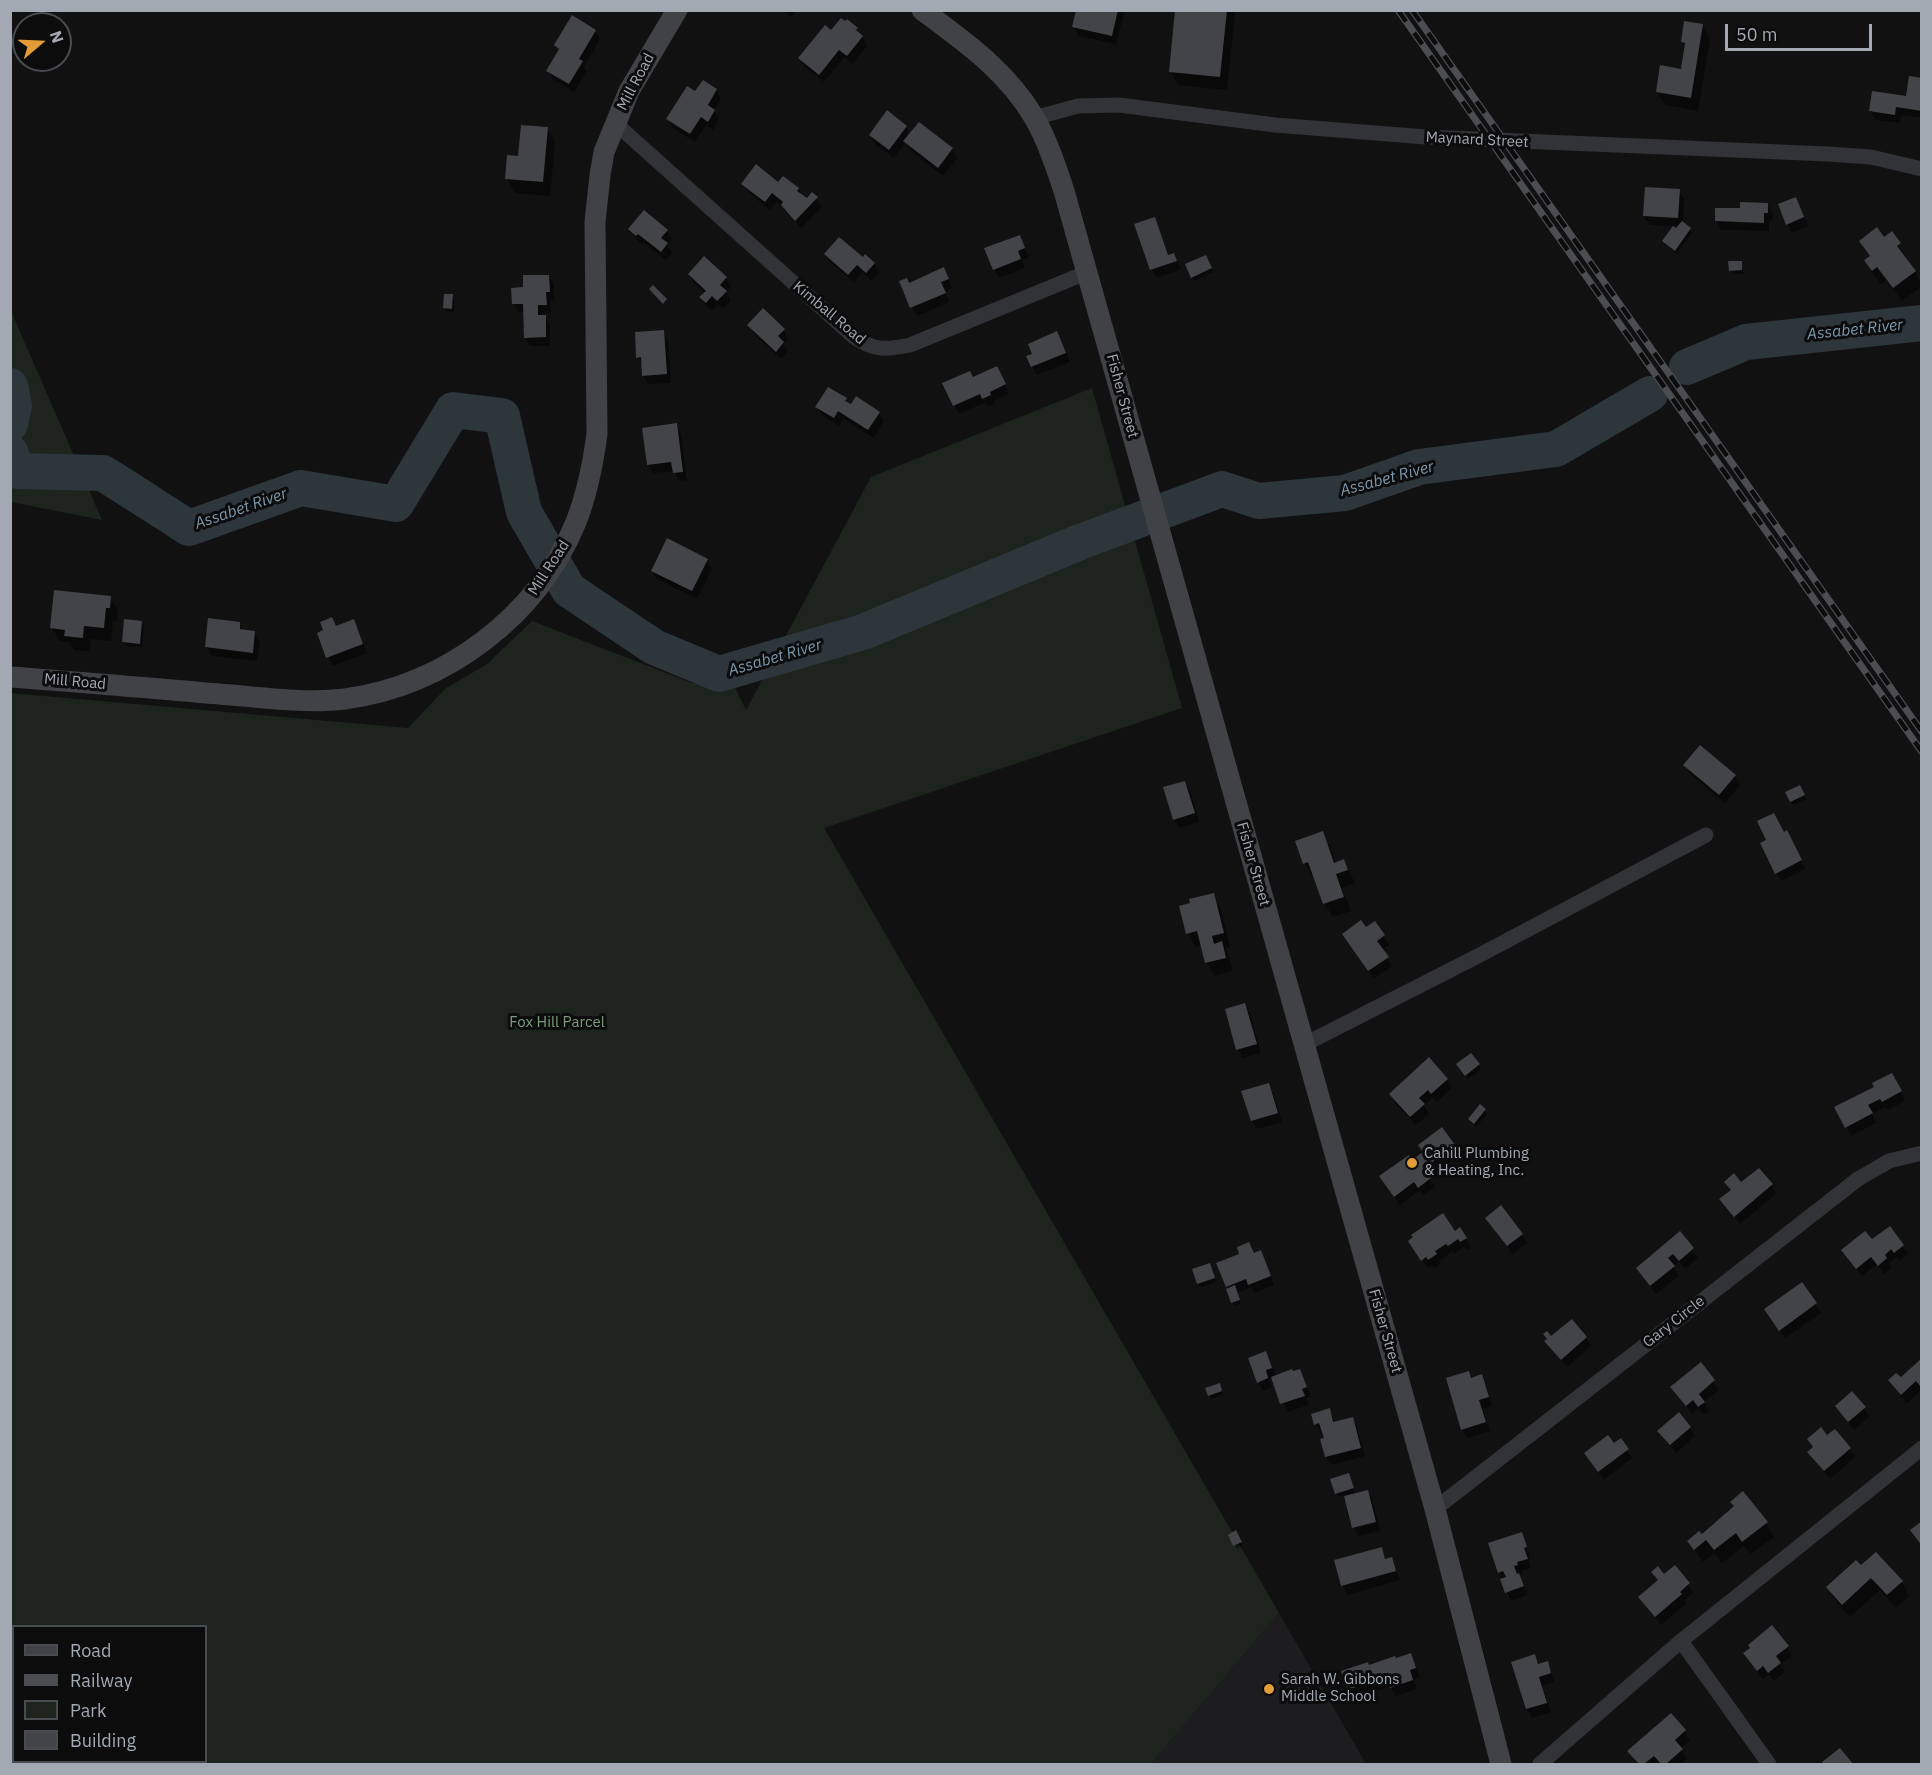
<!DOCTYPE html>
<html>
<head>
<meta charset="utf-8">
<style>
	body { margin:0 }
	#map { position:relative; width:1932px; height:1775px; overflow:hidden; background:#111112; font-family:"IBM Plex Sans",sans-serif }
	canvas { display:block }
	.frame { position:absolute; inset:0; border:12px solid #a3a9b2; pointer-events:none }
	.legend { position:absolute; left:12px; top:1625px; width:195px; height:138px; box-sizing:border-box; background:#0c0c0d; border:2px solid #484b4f; margin:0; padding:8px 10px; list-style:none; font-size:18px; color:#a3a9b2 }
	.legend li { display:flex; align-items:center; gap:12px; height:30px }
	.legend b { width:30px; border:2px solid #484b4f }
	.north { position:absolute; left:12px; top:12px; width:60px; height:60px; box-sizing:border-box; background:#0c0c0d; border:2px solid #484b4f; border-radius:50%; rotate:71deg; font-size:16px; font-weight:700; line-height:24px; text-align:center; color:#a3a9b2 }
	.north::after { content:''; display:block; margin:auto; width:21px; height:27px; background:#e29c38; clip-path:polygon(50% 0,100% 100%,50% 72%,0 100%) }
	.scale { position:absolute; left:1725px; top:24px; width:147px; height:27px; box-sizing:border-box; border:3px solid #a3a9b2; border-top:0; padding-left:8px; font-size:18px; line-height:21px; white-space:nowrap; color:#a3a9b2; -webkit-text-stroke:4px #0c0c0d; paint-order:stroke }
</style>
</head>
<body>
<div id="map">
<canvas width="1932" height="1775"></canvas>
<div class="frame"></div>
<ul class="legend">
<li><b style="height:8px;background:#404246"></b>Road</li>
<li><b style="height:8px;background:#4b4d51"></b>Railway</li>
<li><b style="height:16px;background:#1d241e"></b>Park</li>
<li><b style="height:16px;background:#424448"></b>Building</li>
</ul>
<div class="north">N</div>
<div class="scale">50 m</div>
</div>
<script>
const context = document.querySelector('canvas').getContext('2d');
context.lineJoin = 'round';
function paint(path, color) { context.fillStyle = color; context.fill(path, 'evenodd'); }
function strokePath(path, color, width, dash) { context.strokeStyle = color; context.lineWidth = width; context.lineCap = dash ? 'butt' : 'round'; context.setLineDash(dash || []); context.stroke(path); }
function label(font, color, halo, rows, align = 'center') {
  context.font = font + ' "IBM Plex Sans",sans-serif'; context.lineWidth = 6; context.setLineDash([]); context.textBaseline = 'middle'; context.strokeStyle = halo; context.fillStyle = color; for (const [text, x, y, turn = 0] of rows) {
    context.save(); context.translate(x, y); context.rotate((+turn || 0) * Math.PI / 180); context.textAlign = isNaN(turn) ? turn : align; if (halo) context.strokeText(text, 0, 0); context.fillText(text, 0, 0); context.restore();
  }
}
paint(new Path2D(`
	M1279,1613L1366,1764H1151Z`), '#1d1d1f');
paint(new Path2D(`
	M10,311H11L102,520L11,502Z
	M1092,388L1182,708L824,828L1279,1613L1151,1764H11L10,693L408,728L446,688L486,665L532,621L692,683L730,678L746,710L871,477ZM14,1626H206V1762H14Z`), '#1d241e');
paint(new Path2D(`
	M782,10H797L791,17Z
	M1078,10H1122L1124,13L1116,44L1079,36L1074,27Z
	M1176,10H1233L1235,13L1227,90L1178,85L1170,71Z
	M1702,25L1710,39L1698,111L1665,105L1657,92L1682,70L1686,48L1682,42Z
	M857,29L867,46L853,64L844,57L824,82L805,67L800,58L831,33Z
	M595,31L600,39L584,67L587,71L574,92L553,79L548,71L559,52L556,45Z
	M1922,80V118L1901,115L1900,123L1876,120L1870,111L1907,98Z
	M716,90L721,99L714,110L719,119L713,130L706,125L695,142L673,128L668,119L696,93Z
	M919,124L952,149L957,158L943,176L910,150L906,142L894,158L875,144L870,135L906,127L910,135Z
	M547,128L555,142L550,196L515,193L507,179L520,158Z
	M743,184H778L798,189L807,200L812,194L822,207L801,228L777,201L770,210L748,192Z
	M1679,191L1684,199L1683,224L1692,233L1677,254L1664,241L1679,226L1650,225L1644,216Z
	M1795,198L1808,226L1792,233L1787,224Z
	M1767,204L1773,213L1772,221H1769V231L1721,230L1716,221L1742,210Z
	M1154,219L1169,256L1173,255L1181,269L1157,278L1152,269Z
	M630,229L667,231L672,239L667,245L672,253L666,260L643,242L642,244L635,238Z
	M1891,233L1922,284V286L1902,301L1886,280L1881,284L1873,274L1866,261L1870,257L1861,241L1884,239Z
	M1019,236L1029,257L1022,260L1025,268L999,278L994,269Z
	M826,255L863,259L874,264L879,273L872,281L862,272L854,282L831,263Z
	M704,258L726,278L731,287L726,292L731,300L723,309L718,304L712,311L706,306L701,297L705,293L694,283L689,274Z
	M1207,261L1213,272L1194,281L1192,277Z
	M1741,262L1744,274H1733L1731,270Z
	M549,276L554,285V300H550L551,313H542V316H545L550,325V346H530L525,338V312H518L513,303L525,289Z
	M948,278L952,288L945,292L949,302L917,316L901,282L909,284Z
	M452,295L454,299V312H447L445,308Z
	M749,325L783,330L788,339L783,344L788,352L781,359L754,334Z
	M663,332L668,340L671,383L648,384L643,375V366L638,357Z
	M1057,333L1070,362L1037,375L1032,366L1034,354Z
	M1002,376L1009,394L994,401L995,404L988,407L986,402L959,414L954,405L973,378Z
	M845,399L851,406L879,413L884,421L874,438L844,419L839,426L822,415L817,407Z
	M676,425L681,434L687,480L679,481L674,471L653,473L648,465Z
	M707,560L712,569L697,599L657,579L652,571Z
	M110,597L118,611L117,622L113,621L111,641L91,639L90,651L74,650L70,642L60,641L52,628Z
	M354,621L367,653L333,666L328,657Z
	M141,622L144,626L142,647L126,646L124,642Z
	M239,623L244,632L254,633L260,641L257,661L212,656L207,647Z
	M1701,747L1735,776L1740,785L1725,803L1690,774L1685,765Z
	M1185,782L1190,791L1199,822L1179,828L1174,819Z
	M1800,787L1806,799L1793,805L1787,793Z
	M1322,833L1330,847L1336,863L1344,861L1355,883L1342,888L1351,911L1333,917L1325,904L1315,876L1312,877L1305,863Z
	M1784,834L1792,841L1805,869L1781,881L1776,873Z
	M1213,895L1221,909L1230,947L1225,948L1229,957L1233,971L1214,976L1206,962L1202,945L1195,947L1188,933Z
	M1375,923L1389,945L1382,950L1392,966L1374,979L1349,943Z
	M1245,1005L1250,1014L1261,1053L1243,1058L1238,1049Z
	M1479,1065L1481,1069L1468,1079L1460,1068Z
	M1447,1079L1452,1088L1437,1102L1433,1097L1424,1106L1429,1114L1416,1125L1395,1103L1390,1094Z
	M1897,1084L1905,1101L1888,1110L1886,1107L1872,1114L1876,1123L1851,1136L1836,1108Z
	M1268,1085L1273,1093L1282,1122L1257,1129L1252,1121L1243,1092Z
	M1481,1106L1487,1114L1476,1127L1470,1119Z
	M1441,1129L1459,1155L1436,1172L1434,1169L1427,1174L1435,1187L1424,1195L1420,1190L1400,1205L1386,1185L1424,1153Z
	M1726,1182L1771,1185L1776,1194L1740,1224L1721,1199L1731,1191Z
	M1487,1218L1522,1235L1527,1243L1513,1254Z
	M1889,1228L1908,1254L1900,1261L1897,1257L1889,1264L1891,1268L1884,1274L1877,1264L1862,1276L1843,1250L1872,1241Z
	M1455,1233L1466,1239L1471,1247L1467,1250L1464,1247L1454,1254L1453,1251L1439,1261L1441,1263L1434,1268L1432,1265L1428,1268L1415,1250V1238Z
	M1680,1233L1698,1258L1685,1269L1679,1262L1673,1266L1679,1276L1656,1294L1637,1268Z
	M1254,1254L1265,1261L1274,1285L1254,1293L1251,1287L1237,1293L1241,1304L1235,1306L1227,1286Z
	M1212,1269L1216,1282L1201,1287L1198,1283Z
	M1802,1284L1821,1313L1785,1338L1771,1318Z
	M1586,1337L1591,1346L1567,1367L1546,1341L1551,1338Z
	M1265,1353L1276,1376L1299,1371L1311,1396L1306,1398L1309,1405L1287,1412L1273,1378L1269,1379L1272,1387L1263,1391L1258,1382Z
	M1922,1360V1389L1907,1403L1890,1381L1901,1379Z
	M1700,1364L1719,1390L1704,1402L1709,1411L1704,1415L1698,1408L1692,1414L1672,1387Z
	M1469,1373L1472,1379L1481,1376L1486,1385L1492,1406L1483,1409L1490,1431L1467,1438L1462,1429Z
	M1221,1389L1223,1395L1211,1399L1209,1395Z
	M1837,1406L1864,1408L1869,1417L1854,1430Z
	M1329,1410L1335,1423L1352,1418L1357,1427L1365,1456L1331,1465L1326,1457L1323,1432L1321,1433L1316,1424Z
	M1690,1427L1695,1436L1676,1453L1659,1431Z
	M1827,1437L1850,1449L1855,1457L1830,1479L1809,1452Z
	M1614,1445L1627,1450L1632,1458L1604,1480L1591,1462Z
	M1351,1478L1355,1494L1368,1492L1373,1500L1380,1531L1358,1536L1353,1527L1345,1495L1338,1497L1336,1493Z
	M1766,1523L1774,1537L1751,1554L1744,1546L1722,1563L1714,1553L1703,1562L1689,1541L1702,1536Z
	M1236,1532L1243,1546L1237,1549L1230,1535Z
	M1521,1533L1530,1556L1528,1557L1531,1568L1521,1571L1522,1574L1519,1575L1528,1595L1511,1601L1499,1572Z
	M1381,1549L1387,1560L1391,1559L1400,1580L1348,1595L1343,1586L1336,1561Z
	M1876,1554L1902,1582L1909,1596L1896,1608L1880,1590L1850,1617L1836,1601L1828,1588L1861,1568Z
	M1653,1572L1688,1584L1693,1593L1684,1601L1686,1604L1661,1625L1640,1597L1659,1582Z
	M1787,1647L1792,1655L1780,1665L1785,1672L1774,1681L1769,1674L1763,1679L1745,1654Z
	M1410,1655L1420,1677L1414,1679L1417,1689L1396,1696L1390,1686L1354,1698L1343,1672Z
	M1535,1656L1540,1665L1547,1663L1555,1682L1542,1686L1551,1712L1532,1718L1527,1709L1513,1663Z
	M1671,1715L1690,1740L1680,1749L1687,1759L1680,1764H1638L1629,1751Z`), '#0007');
strokePath(new Path2D(`
	M1687,367L1746,342L1922,323
	M10,386L14,406L10,424
	M10,452L17,471L103,473L189,528L301,488L396,504L453,410L502,416L524,512L569,590L654,647L719,674L863,632L1080,542L1222,489L1259,501L1345,493L1419,467L1556,449L1650,394`), '#2d363b', 36);
paint(new Path2D(`
	M1076,10H1118L1112,36L1072,27Z
	M1175,10H1227L1220,77L1169,72Z
	M572,15L596,30L579,59L583,61L569,84L546,71L559,49L554,45Z
	M841,18L845,21L847,19L858,28L856,30L863,36L847,56L839,50L819,75L798,58L825,25L831,30Z
	M1684,21L1703,24L1691,98L1656,92L1660,65L1681,69L1685,43L1681,42Z
	M1909,76L1922,78V111L1896,107L1895,115L1869,111L1872,91L1906,96Z
	M703,80L717,89L708,105L715,110L708,122L701,117L690,134L666,119L687,86L695,91Z
	M887,110L907,126L889,150L869,135Z
	M919,122L953,148L938,168L903,141Z
	M521,125L548,127L543,182L505,179L507,155L518,156Z
	M756,164L778,182L783,176L799,188L797,191L807,198L812,192L818,197L795,221L781,205L783,202L772,193L765,202L741,184Z
	M1645,187L1680,189L1678,218L1643,216Z
	M1796,197L1804,217L1786,225L1778,204Z
	M1740,202L1768,203V213H1764V223L1715,221V208H1740Z
	M644,210L668,230L661,238L668,243L661,252L638,234L636,236L628,229Z
	M1155,217L1168,255L1174,253L1177,261L1150,270L1134,224Z
	M1682,221L1691,228L1675,251L1662,241L1673,226L1676,228Z
	M1877,227L1884,237L1892,231L1901,243L1897,246L1916,271L1893,288L1877,267L1872,271L1864,260L1870,256L1859,241Z
	M1020,235L1025,248L1018,251L1021,259L993,270L984,248Z
	M839,237L863,257L865,254L875,263L866,273L857,265L848,275L824,254Z
	M1206,255L1212,268L1191,278L1185,264Z
	M704,256L727,277L720,285L727,291L717,301L712,296L706,303L699,297L706,291L688,274Z
	M1728,261H1742V270L1729,271Z
	M944,267L949,279L941,282L946,293L910,308L899,281L907,278L909,283Z
	M523,275H549L550,292H546L547,305H538V315H546V337L524,338L523,304H512L511,288L523,287Z
	M653,285L667,299L663,304L649,289Z
	M444,294H453L452,309L443,308Z
	M763,308L785,329L778,336L784,342L776,352L747,325Z
	M664,330L667,374L642,376L641,357L636,358L635,332Z
	M1057,331L1066,353L1031,367L1026,356L1032,354L1028,344Z
	M997,366L1006,384L990,392L991,395L982,399L980,394L953,406L942,383L970,371L973,377Z
	M828,387L847,398L845,401L851,404L856,396L880,412L868,430L838,411L834,418L815,407Z
	M677,423L683,472L673,473L671,462L647,465L642,428Z
	M667,538L708,559L692,591L651,571Z
	M54,590L111,596L110,608H106L104,628L84,626L83,638L64,636L65,630L50,628Z
	M332,617L336,626L354,619L363,644L326,658L317,633L323,630L320,622Z
	M208,618L240,622V629L255,631L253,653L205,647Z
	M124,619L142,621L140,644L122,642Z
	M1700,745L1736,775L1719,795L1683,765Z
	M1185,781L1195,813L1173,820L1163,787Z
	M1800,785L1805,795L1790,802L1785,792Z
	M1774,813L1784,832L1787,830L1802,860L1775,874L1760,843L1766,840L1757,821Z
	M1323,831L1334,863L1344,859L1348,870L1336,874L1344,897L1323,904L1308,862L1303,864L1295,841Z
	M1214,893L1224,933L1212,936L1214,944L1222,941L1226,958L1205,963L1197,931L1186,934L1179,906L1190,903L1189,899Z
	M1361,920L1366,927L1375,921L1385,935L1377,941L1389,957L1368,971L1342,934Z
	M1245,1003L1257,1044L1236,1050L1225,1009Z
	M1471,1053L1480,1064L1465,1076L1456,1064Z
	M1429,1057L1448,1079L1431,1094L1428,1090L1419,1098L1425,1104L1410,1117L1389,1094Z
	M1892,1073L1902,1091L1882,1102L1880,1099L1868,1105L1873,1113L1845,1128L1834,1107L1874,1087L1872,1083Z
	M1269,1083L1278,1113L1251,1121L1241,1091Z
	M1480,1104L1486,1109L1474,1124L1468,1119Z
	M1442,1127L1455,1145L1430,1164L1428,1161L1422,1166L1431,1178L1418,1188L1414,1182L1394,1197L1379,1176L1409,1155L1412,1160L1423,1152L1418,1145Z
	M1759,1168L1773,1184L1734,1217L1719,1199L1731,1190L1724,1182L1734,1173L1741,1182Z
	M1501,1205L1523,1234L1507,1246L1485,1218Z
	M1443,1213L1455,1231L1460,1227L1467,1238L1460,1242L1458,1239L1448,1246L1446,1244L1435,1251L1437,1254L1428,1260L1426,1257L1421,1261L1408,1241L1413,1237L1411,1235Z
	M1890,1226L1904,1245L1894,1253L1891,1249L1885,1255L1887,1258L1878,1266L1871,1257L1856,1269L1841,1250L1865,1231L1872,1239Z
	M1680,1231L1694,1248L1679,1261L1673,1254L1668,1258L1675,1266L1650,1286L1636,1268Z
	M1249,1242L1254,1253L1261,1250L1271,1276L1248,1285L1246,1279L1226,1287L1216,1263L1239,1254L1237,1247Z
	M1210,1263L1215,1278L1197,1284L1192,1269Z
	M1802,1282L1817,1303L1779,1331L1764,1309Z
	M1235,1285L1240,1300L1231,1303L1226,1289Z
	M1572,1319L1587,1337L1561,1360L1544,1341L1547,1339L1543,1334L1547,1331L1551,1336Z
	M1266,1351L1272,1368L1266,1370L1268,1378L1257,1383L1248,1358Z
	M1922,1358V1388L1916,1381L1901,1395L1888,1380L1896,1373L1901,1377Z
	M1701,1362L1715,1380L1699,1394L1705,1402L1698,1407L1693,1400L1686,1406L1670,1387Z
	M1292,1369L1293,1371L1300,1369L1307,1387L1302,1389L1305,1396L1280,1404L1271,1377Z
	M1469,1371L1471,1378L1482,1374L1489,1397L1479,1400L1486,1422L1461,1430L1446,1378Z
	M1220,1383L1222,1391L1208,1396L1205,1388Z
	M1852,1391L1866,1407L1848,1422L1835,1406Z
	M1330,1408L1333,1422L1353,1417L1361,1448L1325,1457L1320,1439L1324,1438L1319,1423L1314,1425L1311,1414Z
	M1679,1412L1691,1427L1670,1445L1657,1431Z
	M1821,1427L1827,1435L1835,1429L1851,1448L1824,1471L1807,1452L1813,1447L1807,1439Z
	M1608,1435L1614,1443L1621,1438L1629,1449L1598,1472L1584,1453Z
	M1349,1473L1354,1488L1335,1494L1330,1479Z
	M1368,1490L1376,1522L1352,1528L1344,1496Z
	M1743,1491L1768,1522L1742,1542L1736,1533L1714,1550L1706,1540L1694,1550L1687,1541L1699,1531L1702,1534L1734,1506L1730,1502Z
	M1922,1521V1546L1910,1530Z
	M1236,1530L1242,1542L1233,1546L1228,1535Z
	M1522,1532L1527,1547L1524,1548L1528,1559L1517,1562L1518,1565L1514,1566L1517,1574L1519,1573L1524,1586L1505,1593L1500,1579L1506,1577L1503,1571L1498,1573L1488,1543Z
	M1382,1547L1385,1559L1392,1557L1396,1571L1341,1586L1334,1560Z
	M1876,1552L1903,1581L1887,1595L1871,1578L1842,1605L1826,1587L1856,1560L1861,1565Z
	M1675,1565L1690,1583L1680,1592L1682,1594L1655,1617L1638,1597L1658,1580L1651,1572L1658,1566L1664,1574Z
	M1772,1625L1789,1646L1776,1656L1781,1663L1768,1673L1763,1666L1757,1671L1743,1653L1750,1648L1748,1645Z
	M1411,1653L1416,1668L1410,1670L1413,1680L1390,1688L1386,1677L1347,1690L1341,1671L1368,1662L1369,1665L1395,1656L1396,1658Z
	M1535,1654L1538,1664L1548,1661L1551,1673L1539,1677L1547,1703L1526,1709L1511,1662Z
	M1671,1713L1686,1730L1675,1740L1683,1749L1666,1764H1661L1654,1756L1644,1764H1639L1627,1751Z
	M1840,1748L1853,1764H1824L1822,1762Z`), '#424448');
strokePath(new Path2D(`
	M1034,118L1078,106L1119,105L1275,125L1426,137L1828,154L1871,157L1922,169
	M615,123L854,337C875,351 886,350 910,345L1088,272
	M1305,1044L1476,957L1706,835
	M1435,1509L1858,1179L1889,1161L1922,1153
	M1681,1641L1769,1764
	M1540,1764L1681,1641L1922,1448`), '#323337', 15);
strokePath(new Path2D(`
	M922,10C964,41 1008,72 1035,119C1048,142 1056,167 1064,191L1435,1509L1501,1764
	M10,677C80,682 149,688 219,694C260,697 304,704 345,699C446,685 537,617 576,522C587,494 593,464 597,434L595,222L600,175L604,152L629,91L677,10`), '#404246', 21);
const rail = new Path2D(`
	M1398,10L1922,752
	M1412,10L1922,732`);
strokePath(rail, '#4b4d51', 7);
strokePath(rail, '#0c0c0d', 4.5, [14]);
for (const [x, y, r, color] of [
	[1412,1163,6,"#e29c38"],
	[1269,1689,6,"#e29c38"]
]) { const dot = new Path2D(); dot.arc(x, y, r, 0, 2 * Math.PI); context.fillStyle = color; context.fill(dot); strokePath(dot, '#0c0c0d', 2); }
label('15px', '#a3a9b2', '#0c0c0d', [
	["Mill Road",636,82,-62],
	["Maynard Street",1477,140,3],
	["Kimball Road",829,313,40],
	["Fisher Street",1122,396,75],
	["Mill Road",549,568,-57],
	["Mill Road",75,682,5],
	["Fisher Street",1253,864,74],
	["Gary Circle",1674,1322,-38],
	["Fisher Street",1385,1331,74]
]);
label('15px', '#7c9b7b', '#0c0c0d', [
	["Fox Hill Parcel",557,1023]
]);
label('15px', '#a3a9b2', '#0c0c0d', [
	["Cahill Plumbing",1424,1154],
	["& Heating, Inc.",1424,1171],
	["Sarah W. Gibbons",1281,1680],
	["Middle School",1281,1697]
], 'left');
label('italic 16px', '#7c98ab', '#0c0c0d', [
	["Assabet River",1855,330,-6],
	["Assabet River",1387,479,-15],
	["Assabet River",241,509,-19],
	["Assabet River",775,658,-16]
]);
</script>
</body>
</html>
